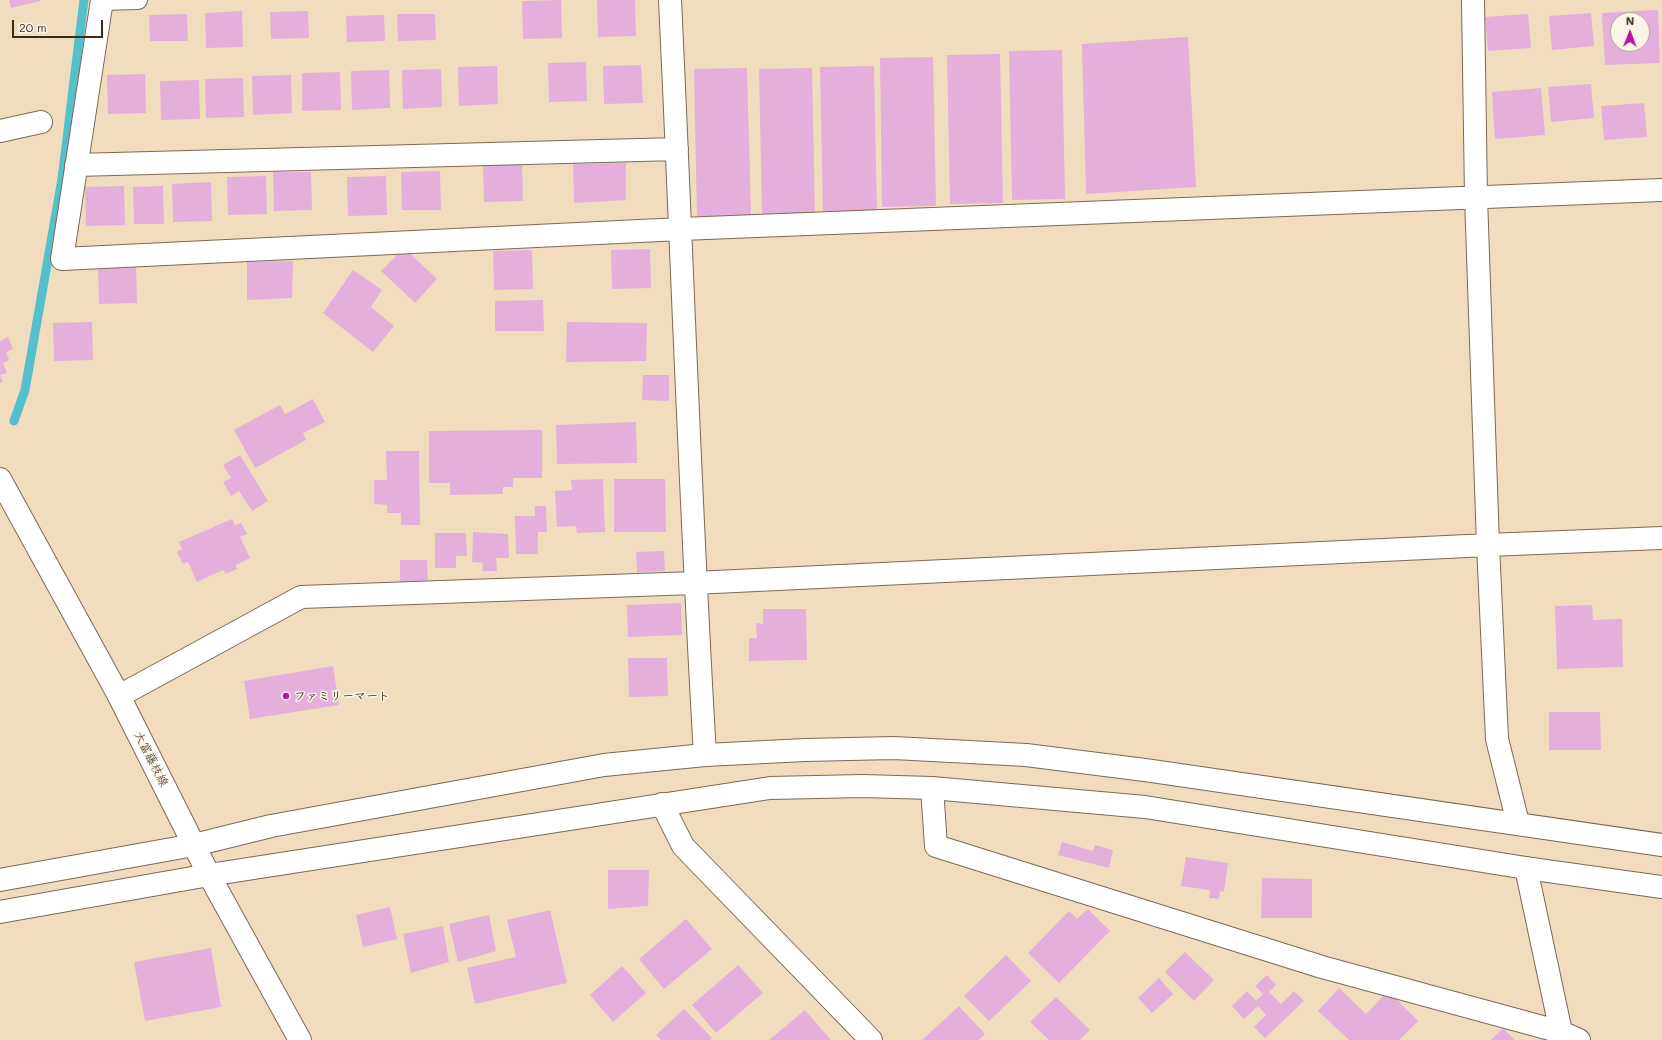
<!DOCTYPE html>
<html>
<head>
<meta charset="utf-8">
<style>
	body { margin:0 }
	#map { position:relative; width:1662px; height:1040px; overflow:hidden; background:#f1ddbd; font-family:Mali,sans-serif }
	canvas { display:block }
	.north { position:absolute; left:1610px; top:12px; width:40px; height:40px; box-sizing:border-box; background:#fcf5e5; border:1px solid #afa495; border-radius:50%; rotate:1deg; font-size:11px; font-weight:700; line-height:16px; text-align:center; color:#3b2a1e }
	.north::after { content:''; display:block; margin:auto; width:14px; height:18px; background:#b5179e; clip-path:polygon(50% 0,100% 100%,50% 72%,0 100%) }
	.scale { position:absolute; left:12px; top:20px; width:91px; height:18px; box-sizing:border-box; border:2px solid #3b2a1e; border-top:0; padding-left:5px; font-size:12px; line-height:14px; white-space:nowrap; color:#3b2a1e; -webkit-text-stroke:3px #fcf5e5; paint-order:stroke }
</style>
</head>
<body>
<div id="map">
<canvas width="1662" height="1040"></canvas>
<div class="north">N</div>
<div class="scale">20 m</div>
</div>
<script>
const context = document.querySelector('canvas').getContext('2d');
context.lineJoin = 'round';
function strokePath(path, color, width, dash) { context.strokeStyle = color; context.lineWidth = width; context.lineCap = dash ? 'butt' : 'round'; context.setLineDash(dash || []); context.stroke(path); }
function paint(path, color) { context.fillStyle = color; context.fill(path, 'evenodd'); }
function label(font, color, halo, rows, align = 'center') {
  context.font = font + ' Mali,"Klee One",sans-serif'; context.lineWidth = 3; context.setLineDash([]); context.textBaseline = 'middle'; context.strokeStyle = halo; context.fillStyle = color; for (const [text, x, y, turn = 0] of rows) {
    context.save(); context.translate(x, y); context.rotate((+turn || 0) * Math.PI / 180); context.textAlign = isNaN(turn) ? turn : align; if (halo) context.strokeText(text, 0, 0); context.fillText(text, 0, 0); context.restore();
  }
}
strokePath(new Path2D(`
	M14,421L25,390L62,179L84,0`), '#53c0cb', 9);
paint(new Path2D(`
	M9,0H40V1L11,8Z
	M561,0L562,38L523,39L522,1Z
	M597,0H635L636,36L598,37Z
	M1658,10L1660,63L1605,65L1602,13ZM1618,20H1642V44H1618Z
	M242,11L243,47L206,48L205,13Z
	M308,11L309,38L271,39L270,12Z
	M1591,13L1594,46L1552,50L1549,16Z
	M187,14L188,41H150L149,15Z
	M397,14H435L436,40L398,41Z
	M1528,14L1531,48L1488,51L1485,17Z
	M384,15L385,41L347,42L346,16Z
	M1188,37L1196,187L1086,194L1082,44Z
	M1062,50L1065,199L1012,200L1009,51Z
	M1000,54L1003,203L950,204L947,55Z
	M933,57L936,206L882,207L880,58Z
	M586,62L587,101L549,102L548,63Z
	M641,65L643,103L604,104L603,66Z
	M497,66L498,104L459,106L458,67Z
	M874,66L877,215L823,216L820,67Z
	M747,68L751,217L697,218L694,69Z
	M812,68L815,217L762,218L759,69Z
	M441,69L442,107L403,109L402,70Z
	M389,70L390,108L352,110L351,71Z
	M340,72L341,110L302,111V73Z
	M145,74L146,113L108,114L107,75Z
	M291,75L292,113L253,115L252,76Z
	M243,78L244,117L206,118L205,79Z
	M199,80L200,119L161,120L160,81Z
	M1591,84L1594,118L1551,122L1548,87Z
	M1541,88L1545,135L1495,139L1492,92Z
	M1644,103L1647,137L1604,140L1601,106Z
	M522,162L523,201L484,202L483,163Z
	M626,163V200L574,203L573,164Z
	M440,171L441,210H402L401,172Z
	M273,172H311L312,210L274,211Z
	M266,176L267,214L228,215L227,177Z
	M386,176L387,215L348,216L347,177Z
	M211,182L212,221L173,222L172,184Z
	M124,186L125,225L86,226L85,187Z
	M163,186L164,224H134L133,187Z
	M404,248L437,279L415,303L381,271Z
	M650,249L651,288L612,289L611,250Z
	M532,250L533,289L494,290L493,251Z
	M293,261L292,298L247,300V262Z
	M136,264L137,303L99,304L98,265Z
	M353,270L382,290L371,307L394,326L373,352L323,313Z
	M543,300L544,331H495V301Z
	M92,322L93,360L54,361L53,323Z
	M567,322L647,323L646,361L566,362Z
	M8,337L13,349L6,352L9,360L3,363L7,373L0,375L3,382L0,383V341Z
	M643,375H669V401L642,400Z
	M313,399L325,422L303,433L306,440L255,468L234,430L280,405L285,414Z
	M636,422L637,463L557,464L556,425Z
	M542,430V478H513V487H503V494L450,495V483H429V431Z
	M386,451H419L420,525H401V513H387V505L374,504V480H387Z
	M240,455L268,501L252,511L239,491L231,496L223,482L231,478L223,465Z
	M603,479L605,532L577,533L576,526L557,527L555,491L572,490L571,480Z
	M614,479H665L666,532H614Z
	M535,506H546L547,532H538V554H516L515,516H535Z
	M232,519L235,525L241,523L247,534L240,537L250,558L236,565L237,569L226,574L223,570L197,582L188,562L183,564L177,552L182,549L179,542Z
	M473,532L508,534L509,558H496L497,571H482L483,563L472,562Z
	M435,533H466L467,556H456V568H435Z
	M664,551L665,571L637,572L636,552Z
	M400,560H427L428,583H400Z
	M681,603L682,635L628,637L627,605Z
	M1592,605L1593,620L1622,619L1623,667L1557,669L1555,606Z
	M763,609H806L807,660L749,661V638H757L756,623L763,624Z
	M628,658H667L668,696L629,697Z
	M333,666L339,705L250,719L244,681Z
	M1549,712H1600L1601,750H1549Z
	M1062,842L1093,851L1095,845L1113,850L1109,868L1058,855Z
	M1186,857L1228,863L1224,892L1220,891L1219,899L1209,898L1210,890L1181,886Z
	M608,870H649L648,906L608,909Z
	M1262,878L1312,879V918H1261Z
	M390,907L397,939L363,947L356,915Z
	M1088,909L1110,931L1059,983L1028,953L1069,911L1077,919Z
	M550,910L567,983L475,1004L467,968L516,957L507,920Z
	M489,915L496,951L458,962L449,924Z
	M686,919L712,949L664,989L639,959Z
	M443,926L449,962L411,973L403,934Z
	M211,948L221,1007L145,1021L134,962Z
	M1185,952L1214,980L1194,1001L1165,972Z
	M1006,955L1031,981L989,1021L964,996Z
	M738,965L763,993L716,1033L692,1005Z
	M622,966L646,993L613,1022L590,995Z
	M1267,975L1276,985L1269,992L1281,1004L1294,991L1304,1001L1265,1038L1254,1027L1266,1015L1258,1006L1244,1019L1232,1006L1247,991L1256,1001L1263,994L1255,986Z
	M1159,978L1173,994L1152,1013L1138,998Z
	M1339,988L1366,1014L1388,991L1418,1021L1399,1040H1349L1318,1011Z
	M1056,997L1090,1030L1080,1040H1049L1030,1022Z
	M959,1006L985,1034L979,1040H922Z
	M684,1009L712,1038L710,1040H661L656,1035Z
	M805,1010L831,1040H769Z
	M1503,1028L1515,1040H1491Z`), '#e4b0db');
const service = new Path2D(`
	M101,1L138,0`);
const minor = new Path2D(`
	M102,0L62,259L681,229L1662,190
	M670,0C682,252 690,503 705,755
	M1473,0L1476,197L1488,545L1497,739L1518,823
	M0,131L41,122
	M76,165L677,149
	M119,696L301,597L694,583L1488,545L1662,538
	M932,788L936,846L1322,967L1561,1032L1579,1040
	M662,804L683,846L871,1040
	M1526,868L1561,1032
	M0,880L194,845
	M0,912L209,875`);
const tertiary = new Path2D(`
	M194,845L271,826L604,765L705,755L805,750L894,748L1026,755L1145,770L1662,845
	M209,875L770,788L862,786L932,788L1145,807L1526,868L1662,887`);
const secondary = new Path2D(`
	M0,479L119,696L209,875L300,1040`);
strokePath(service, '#7b6956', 20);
strokePath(minor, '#7b6956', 24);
strokePath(tertiary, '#7b6956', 24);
strokePath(secondary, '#7b6956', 24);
strokePath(service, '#fff', 18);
strokePath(minor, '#fff', 22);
strokePath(tertiary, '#fff', 22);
strokePath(secondary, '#fff', 22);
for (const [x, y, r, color] of [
	[286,696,4,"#b5179e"]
]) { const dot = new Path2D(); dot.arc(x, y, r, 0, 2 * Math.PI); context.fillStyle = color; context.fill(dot); strokePath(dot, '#fcf5e5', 1.5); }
label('bold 12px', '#3b2a1e', '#fcf5e5', [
	["ファミリーマート",294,696]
], 'left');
label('12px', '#3b2a1e', '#fcf5e5', [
	["大富藤枝線",151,759,63]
]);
</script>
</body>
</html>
